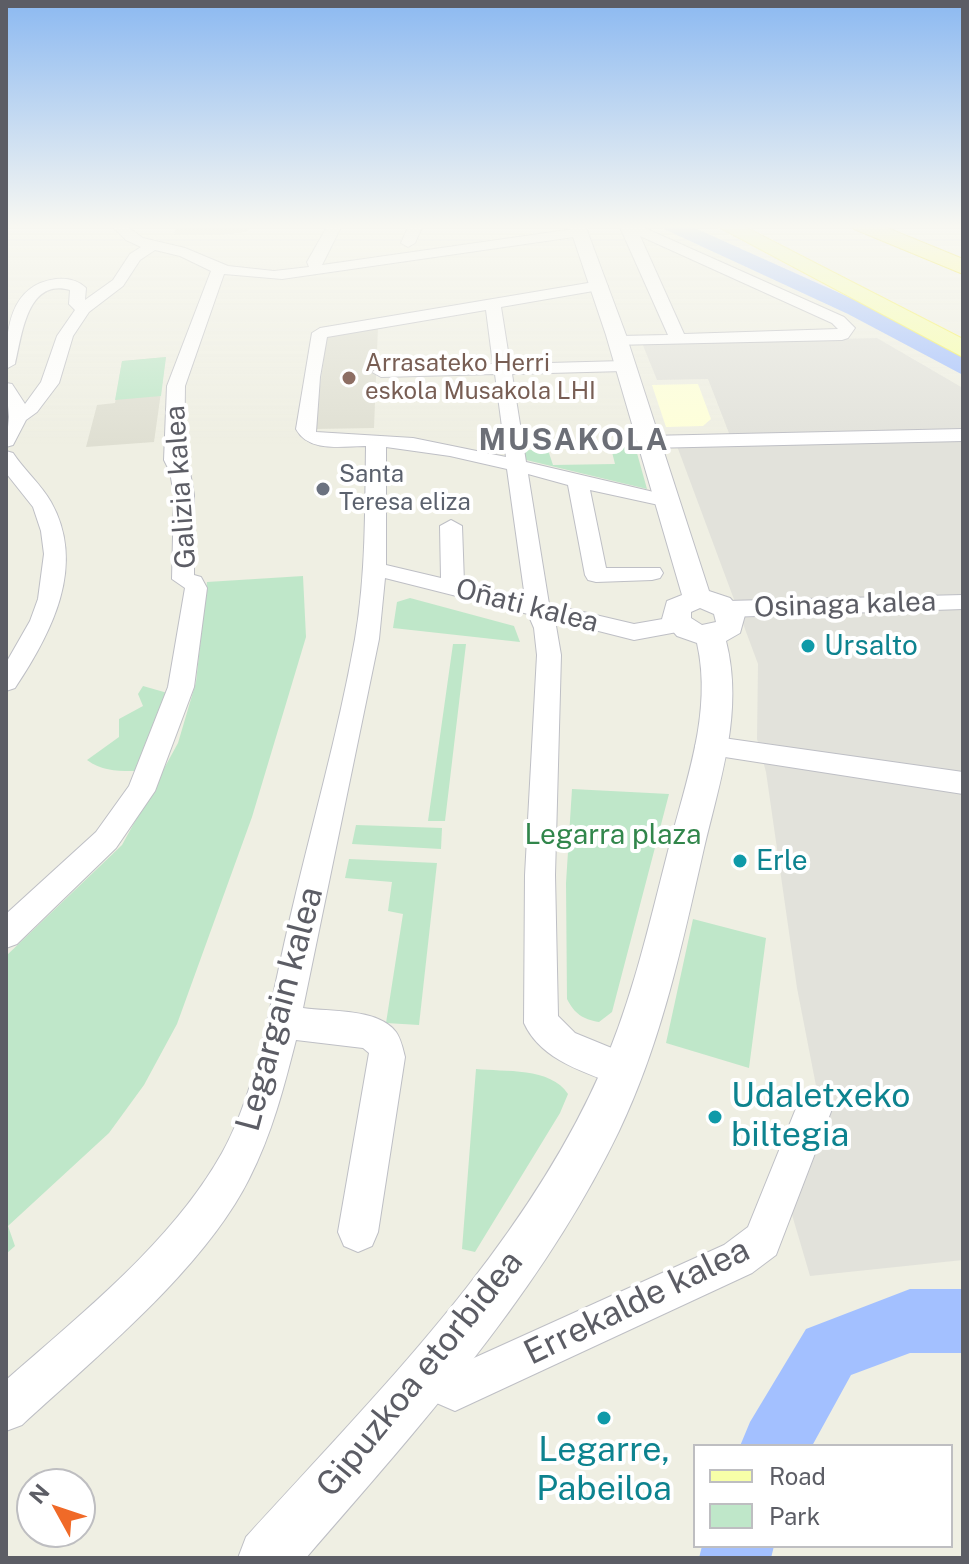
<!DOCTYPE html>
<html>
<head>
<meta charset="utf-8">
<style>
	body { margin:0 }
	#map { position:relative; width:969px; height:1564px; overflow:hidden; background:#efefe3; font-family:"Public Sans",sans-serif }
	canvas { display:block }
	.frame { position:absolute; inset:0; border:8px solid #5c5d65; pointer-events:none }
	.legend { position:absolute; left:693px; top:1444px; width:260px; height:104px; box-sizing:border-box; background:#fff; border:2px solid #bebec1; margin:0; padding:10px 14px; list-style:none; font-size:24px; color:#5c5d65 }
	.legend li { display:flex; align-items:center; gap:16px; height:40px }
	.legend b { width:40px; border:2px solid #bebec1 }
	.north { position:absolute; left:16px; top:1468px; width:80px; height:80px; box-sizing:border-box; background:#fff; border:2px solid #bebec1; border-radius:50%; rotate:310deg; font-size:22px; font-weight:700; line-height:32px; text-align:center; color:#5c5d65 }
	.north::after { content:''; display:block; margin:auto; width:28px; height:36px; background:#f06a28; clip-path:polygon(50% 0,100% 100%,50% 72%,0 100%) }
</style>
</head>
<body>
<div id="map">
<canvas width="969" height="1564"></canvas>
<div class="frame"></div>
<ul class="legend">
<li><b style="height:10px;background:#f7ffa8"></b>Road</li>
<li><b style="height:22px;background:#bfe7c9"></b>Park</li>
</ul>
<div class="north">N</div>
</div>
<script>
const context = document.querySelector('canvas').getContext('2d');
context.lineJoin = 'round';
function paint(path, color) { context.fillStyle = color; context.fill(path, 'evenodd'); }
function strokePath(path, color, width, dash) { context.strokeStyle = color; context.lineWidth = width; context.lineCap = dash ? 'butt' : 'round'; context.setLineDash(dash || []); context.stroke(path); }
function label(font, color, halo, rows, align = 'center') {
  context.font = font + ' "Public Sans",sans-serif'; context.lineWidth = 8; context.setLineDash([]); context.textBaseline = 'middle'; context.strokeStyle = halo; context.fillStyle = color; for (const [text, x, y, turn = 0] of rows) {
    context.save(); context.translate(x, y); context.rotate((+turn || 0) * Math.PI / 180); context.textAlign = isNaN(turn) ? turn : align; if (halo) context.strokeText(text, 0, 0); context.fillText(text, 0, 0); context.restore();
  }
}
paint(new Path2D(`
	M698,384L711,419L703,426L666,427L652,385Z`), '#feffd8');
paint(new Path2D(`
	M877,338L963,388V1260L810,1276L783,1184L818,1096L797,988L766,772L757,739L758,664L677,446L732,441L708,379L657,380L642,343Z`), '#e2e2db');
paint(new Path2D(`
	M177,225H253L246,232L224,235H174Z
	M378,328L374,428L314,429L327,336Z
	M166,357L154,442L86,447L97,405L115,403L122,361Z`), '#dfdfd2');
paint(new Path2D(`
	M166,357L161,396L115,400L122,361Z
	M635,446L647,489L522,459V450H548L553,465L615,464L611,448Z
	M303,576L306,637L252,817L177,1024L144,1085L109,1133L8,1226L15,1246L6,1254V956L122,845L178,743L196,682L207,582Z
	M410,598L514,626L520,642L393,628L397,602Z
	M453,644H466L445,821H428Z
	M143,686L171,694L138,771C120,771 103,772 87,760L119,737V719L143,706L138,694Z
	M572,789L669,794L612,1012L599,1022C582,1019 575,1014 567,999L566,883Z
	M356,825L442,828L441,849L352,844Z
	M349,859L437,863L419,1025L386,1023L403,914L388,911L392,882L345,878Z
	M693,919L766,938L749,1068L666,1043Z
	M476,1069C504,1072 551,1067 568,1094L560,1113L475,1252L462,1249Z`), '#bfe7c9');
paint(new Path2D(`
	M661,225H688L864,304L963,357V375L848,314L664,229Z
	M910,1289H963V1353H910L851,1375L812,1446H740L750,1422L806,1329Z
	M702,1546H774L771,1558H699Z`), '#a3c0ff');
const minor = new Path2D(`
	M111,225H125L143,238L185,248L228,266L274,271L309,267L307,262L328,225H342L322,265L581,228L588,232L581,236L282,279L224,274L185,386L184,460L190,472L194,495V575L201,577L207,588L194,687L155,791L116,848L17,944L6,948V914L96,832L129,786L168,687L185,588L172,579L174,495L170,472L164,460L167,386L211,271L180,256L155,250L140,260L123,286L89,312L73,336L59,383L37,412L26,420L13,445L6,447L9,417L6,383L12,384L25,404L41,382L57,336L75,310L69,304L70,290C27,278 22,335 15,364L6,369C6,331 9,285 56,279C67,278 78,280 86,288L85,300L113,280L130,254L141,247L126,240Z
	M409,225H423L415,243L408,247L401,243Z
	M619,225H638L844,317L855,328L848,338L842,340L612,345L610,341L612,337L618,336L668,335ZM640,236L832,323L838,329L684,334Z
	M600,281L608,286L605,289L501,307L510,364L624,361L633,366L624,371L512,374L526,462L675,497L678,501L668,507L590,490L606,568H660L663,573L660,578L652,580L596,582L588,580L585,575L568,485L528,474L549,604L634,624L680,616L688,618L692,624L688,630L634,640L555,620L561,655L555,875L558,1016L575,1033L636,1058L641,1070L636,1082L623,1087C587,1073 541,1061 524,1023L525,875L537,655L534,628L528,614L385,578L379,639L303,1008C330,1012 378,1008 396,1032C401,1039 403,1049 405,1057L378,1232L372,1246L358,1252L344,1246L338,1232L369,1053L363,1048L296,1040C284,1087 272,1134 249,1179C204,1269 96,1357 22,1425L6,1431V1380C81,1314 173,1241 222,1153C258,1088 271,999 288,927C310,831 338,735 355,639C366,575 365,510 366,446C342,446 309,453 296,429L312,333L320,328ZM486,310L493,364L381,367L372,372L381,377L495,374L506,457L413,438L316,432L320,377L327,337ZM386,447L450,456L507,469L525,598L464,583L462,526L451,520L440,526L441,578L386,565Z
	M963,429V441L648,448L638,442L648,436Z
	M6,451L13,453C24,470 41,484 51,502C87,566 51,634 15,688L6,691V663L30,621L38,599L44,554L41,531L33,507L6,473Z
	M963,595V609L727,617L719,614L715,609L719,604L727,601Z
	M709,736L963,772V794L699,753L695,746L699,739Z
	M814,1091L827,1096L832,1109L776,1255L752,1273L455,1411L411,1392L404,1377L411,1362L426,1355L454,1367L724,1245L748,1227L801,1096Z`);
const tertiary = new Path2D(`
	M569,225H585L626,335L709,591L730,598L745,615L740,633L726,641C744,711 720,780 704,848C682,945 662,1041 619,1131C542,1291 421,1425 306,1558H238L246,1537C376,1394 522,1250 601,1071C632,1001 649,925 668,851C685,783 713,713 697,643L677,636L662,619L667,601L682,595L606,335ZM700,608L714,614L716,622L702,625L691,618V612Z`);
const primary = new Path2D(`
	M715,225H741L963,339V357Z`);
const motorway = new Path2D(`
	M851,225H880L963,259V274L854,229Z`);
strokePath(minor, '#bebfc5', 2);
strokePath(tertiary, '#bebfc5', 2);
strokePath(primary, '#f7f255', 2);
strokePath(motorway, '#f2e300', 2);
paint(minor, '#fff');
paint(tertiary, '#fff');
paint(primary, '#f7ffa8');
paint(motorway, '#ffff8a');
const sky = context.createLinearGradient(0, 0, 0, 444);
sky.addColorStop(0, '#8cb9f1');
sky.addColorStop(0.51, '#f8f8f2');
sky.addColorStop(1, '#f8f8f200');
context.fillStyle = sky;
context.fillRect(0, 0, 969, 444);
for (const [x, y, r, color] of [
	[349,378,8,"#8d6e63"],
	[323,489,8,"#6b7280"],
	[808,646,8,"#0f9aa8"],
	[740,861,8,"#0f9aa8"],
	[715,1117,8,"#0f9aa8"],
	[604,1418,8,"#0f9aa8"]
]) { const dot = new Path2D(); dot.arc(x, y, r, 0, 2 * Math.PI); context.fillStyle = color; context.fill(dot); strokePath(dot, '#fff', 3); }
label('24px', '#785e54', '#fff', [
	["Arrasateko Herri",365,364],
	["eskola Musakola LHI",365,392]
], 'left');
label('24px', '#5b616d', '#fff', [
	["Santa",339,475],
	["Teresa eliza",339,503]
], 'left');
label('28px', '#5c5d65', '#fff', [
	["Galizia kalea",181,487,-94],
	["Osinaga kalea",845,605,-2],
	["Oñati kalea",527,606,14]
]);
label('28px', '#0d838f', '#fff', [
	["Ursalto",824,646],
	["Erle",756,861]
], 'left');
label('28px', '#31864b', '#fff', [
	["Legarra plaza",613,835]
]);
context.letterSpacing = '2px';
label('bold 30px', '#6c6f77', '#fff', [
	["MUSAKOLA",574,441]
]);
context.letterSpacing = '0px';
label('34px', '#5c5d65', '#fff', [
	["Legargain kalea",280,1009,-75],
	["Errekalde kalea",637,1302,-26],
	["Gipuzkoa etorbidea",420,1374,-51]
]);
label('34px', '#0d838f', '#fff', [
	["Udaletxeko",731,1097],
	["biltegia",731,1136],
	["Legarre,",604,1451,"center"],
	["Pabeiloa",604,1490,"center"]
], 'left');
</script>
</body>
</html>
